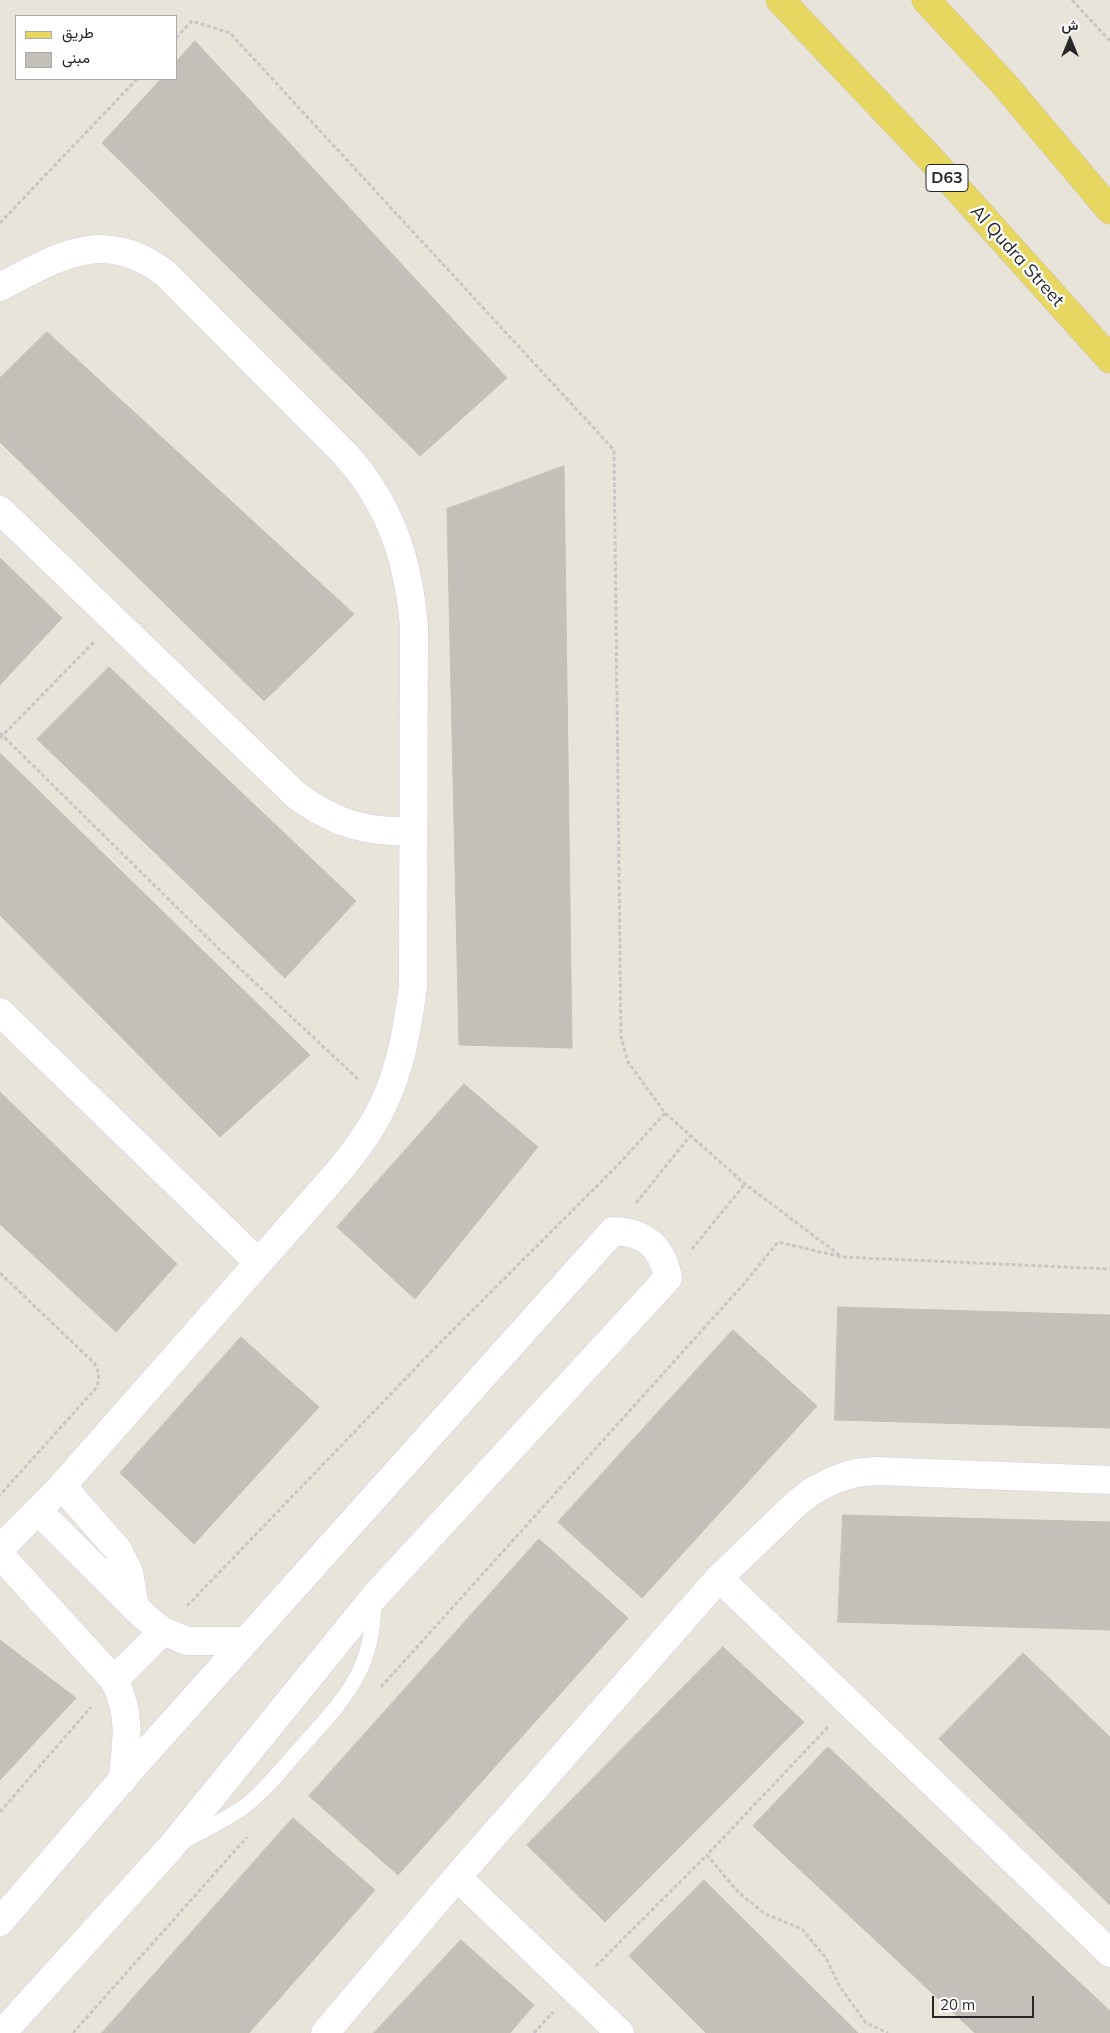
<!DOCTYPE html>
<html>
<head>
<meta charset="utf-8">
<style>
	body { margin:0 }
	#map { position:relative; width:1110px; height:2033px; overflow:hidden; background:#e9e4d9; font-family:Mulish,Vazirmatn,sans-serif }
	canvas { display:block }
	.legend { position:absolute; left:15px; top:15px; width:162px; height:65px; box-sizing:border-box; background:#fff; border:1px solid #a9a9a9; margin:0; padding:6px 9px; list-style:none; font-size:15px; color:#272727 }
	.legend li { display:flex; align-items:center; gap:10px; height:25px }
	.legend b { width:25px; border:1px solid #a9a9a9 }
	.north { position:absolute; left:1045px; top:15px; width:50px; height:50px; -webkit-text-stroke:4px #fff; paint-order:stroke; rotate:0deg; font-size:14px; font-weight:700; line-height:20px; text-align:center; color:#272727 }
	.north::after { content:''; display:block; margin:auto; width:18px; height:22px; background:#272727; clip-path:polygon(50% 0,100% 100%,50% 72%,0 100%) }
	.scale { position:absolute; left:932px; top:1996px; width:102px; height:22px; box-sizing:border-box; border:2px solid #272727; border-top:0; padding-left:6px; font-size:15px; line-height:18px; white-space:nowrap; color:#272727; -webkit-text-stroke:4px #fff; paint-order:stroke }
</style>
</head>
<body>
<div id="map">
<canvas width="1110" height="2033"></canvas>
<ul class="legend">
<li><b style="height:6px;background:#e7d760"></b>طريق</li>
<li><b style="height:14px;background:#c4c0b9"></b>مبنى</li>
</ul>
<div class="north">ش</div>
<div class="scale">20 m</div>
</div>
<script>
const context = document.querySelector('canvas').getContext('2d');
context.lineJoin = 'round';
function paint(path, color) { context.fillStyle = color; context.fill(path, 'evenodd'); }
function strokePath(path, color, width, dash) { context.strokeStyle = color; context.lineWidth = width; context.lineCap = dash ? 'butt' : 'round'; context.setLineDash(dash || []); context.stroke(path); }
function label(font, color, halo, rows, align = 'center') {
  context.font = font + ' Mulish,sans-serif'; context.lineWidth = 4.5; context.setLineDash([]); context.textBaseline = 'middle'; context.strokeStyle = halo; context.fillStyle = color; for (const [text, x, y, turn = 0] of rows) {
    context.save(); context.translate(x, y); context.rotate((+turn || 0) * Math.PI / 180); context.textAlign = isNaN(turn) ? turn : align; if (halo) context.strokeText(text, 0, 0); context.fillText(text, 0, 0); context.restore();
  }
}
const building = new Path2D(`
	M195,41L507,378L420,456L102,143L161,79H176V62Z
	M47,332L354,614L264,701L0,442V378Z
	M564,466L572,1048L459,1045L447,509Z
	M0,558L62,618L0,685Z
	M109,667L356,901L285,978L37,739Z
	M1,754L310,1055L220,1137L0,915V756Z
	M464,1084L538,1147L415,1299L337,1227Z
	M0,1092L177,1264L116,1332L0,1224Z
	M838,1307L1110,1315V1428L835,1420Z
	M733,1330L817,1406L642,1598L558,1522Z
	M241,1337L319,1407L194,1544L120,1473Z
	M843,1515L1110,1522V1630L838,1622Z
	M539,1539L628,1618L398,1875L309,1796Z
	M0,1640L76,1698L0,1780Z
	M723,1647L804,1722L605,1922L527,1845Z
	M1023,1653L1110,1737V1905L939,1739Z
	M828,1747L1110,2011V2033H975L753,1826Z
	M293,1818L375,1890L249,2033H102Z
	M704,1880L858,2033H706L629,1956Z
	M461,1940L534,2005L510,2033H374Z`);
paint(building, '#c4c0b9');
strokePath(building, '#c4c0b3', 1);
const lane = new Path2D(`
	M184,1841C204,1830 225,1820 244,1807C264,1792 280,1771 297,1752C342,1701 374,1673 374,1600`);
const street = new Path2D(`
	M0,287C60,256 102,227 165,273L346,455C391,506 408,559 414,626L413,985C408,1026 401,1068 383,1105C369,1135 348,1161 326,1186L62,1486L0,1549
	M0,510L297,796C335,823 366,833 413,831
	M0,1012L258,1262
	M62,1486L118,1550L129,1572L135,1608
	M38,1511L145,1617L163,1631L187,1641H245
	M0,1555L114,1680C132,1716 127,1743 122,1781
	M719,1578L1110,1953
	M114,1680L163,1631
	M457,1877L620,2033
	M0,1922L132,1768L613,1231C645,1232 662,1246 668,1278L374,1597L171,1847L2,2033
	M325,2033L457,1877L719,1578L797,1503L814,1490L834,1480L855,1473L876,1471L1110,1480`);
const primary = new Path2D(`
	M780,0L928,156L1110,359
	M926,0L1004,84L1110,210`);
strokePath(lane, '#ced0df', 16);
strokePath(street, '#ced0df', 29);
strokePath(primary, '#c7c7c7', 29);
strokePath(new Path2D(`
	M1072,0L1110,41
	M176,38L192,21L230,33L614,450L621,1037L628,1062L665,1113L745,1184L842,1257
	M0,223L137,79
	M0,733L219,949L359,1080
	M0,738L94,642
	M636,1203L690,1136
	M692,1249L745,1184
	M0,1273L95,1364C99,1373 100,1379 96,1388L0,1495
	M187,1606L434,1349L619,1164L665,1113
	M381,1687L742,1286L778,1242L842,1257L1110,1269
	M828,1727L707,1855L738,1892L765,1914L802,1929L826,1958L840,1987L866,2023L888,2033
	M0,1812L91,1707
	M596,1966L707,1855
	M73,2033L247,1837
	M534,2033L553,2012`), '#c7c7c7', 3, [4, 2.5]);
strokePath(lane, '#fff', 15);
strokePath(street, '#fff', 28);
strokePath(primary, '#e7d760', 28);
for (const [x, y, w] of [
	[947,178,42]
]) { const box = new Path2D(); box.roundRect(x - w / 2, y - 13.5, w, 27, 4); context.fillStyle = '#fff'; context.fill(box); strokePath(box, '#272727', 1); }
label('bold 16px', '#272727', null, [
	["D63",947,178]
]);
label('18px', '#272727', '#fff', [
	["Al Qudra Street",1017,256,48]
]);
</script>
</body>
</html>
